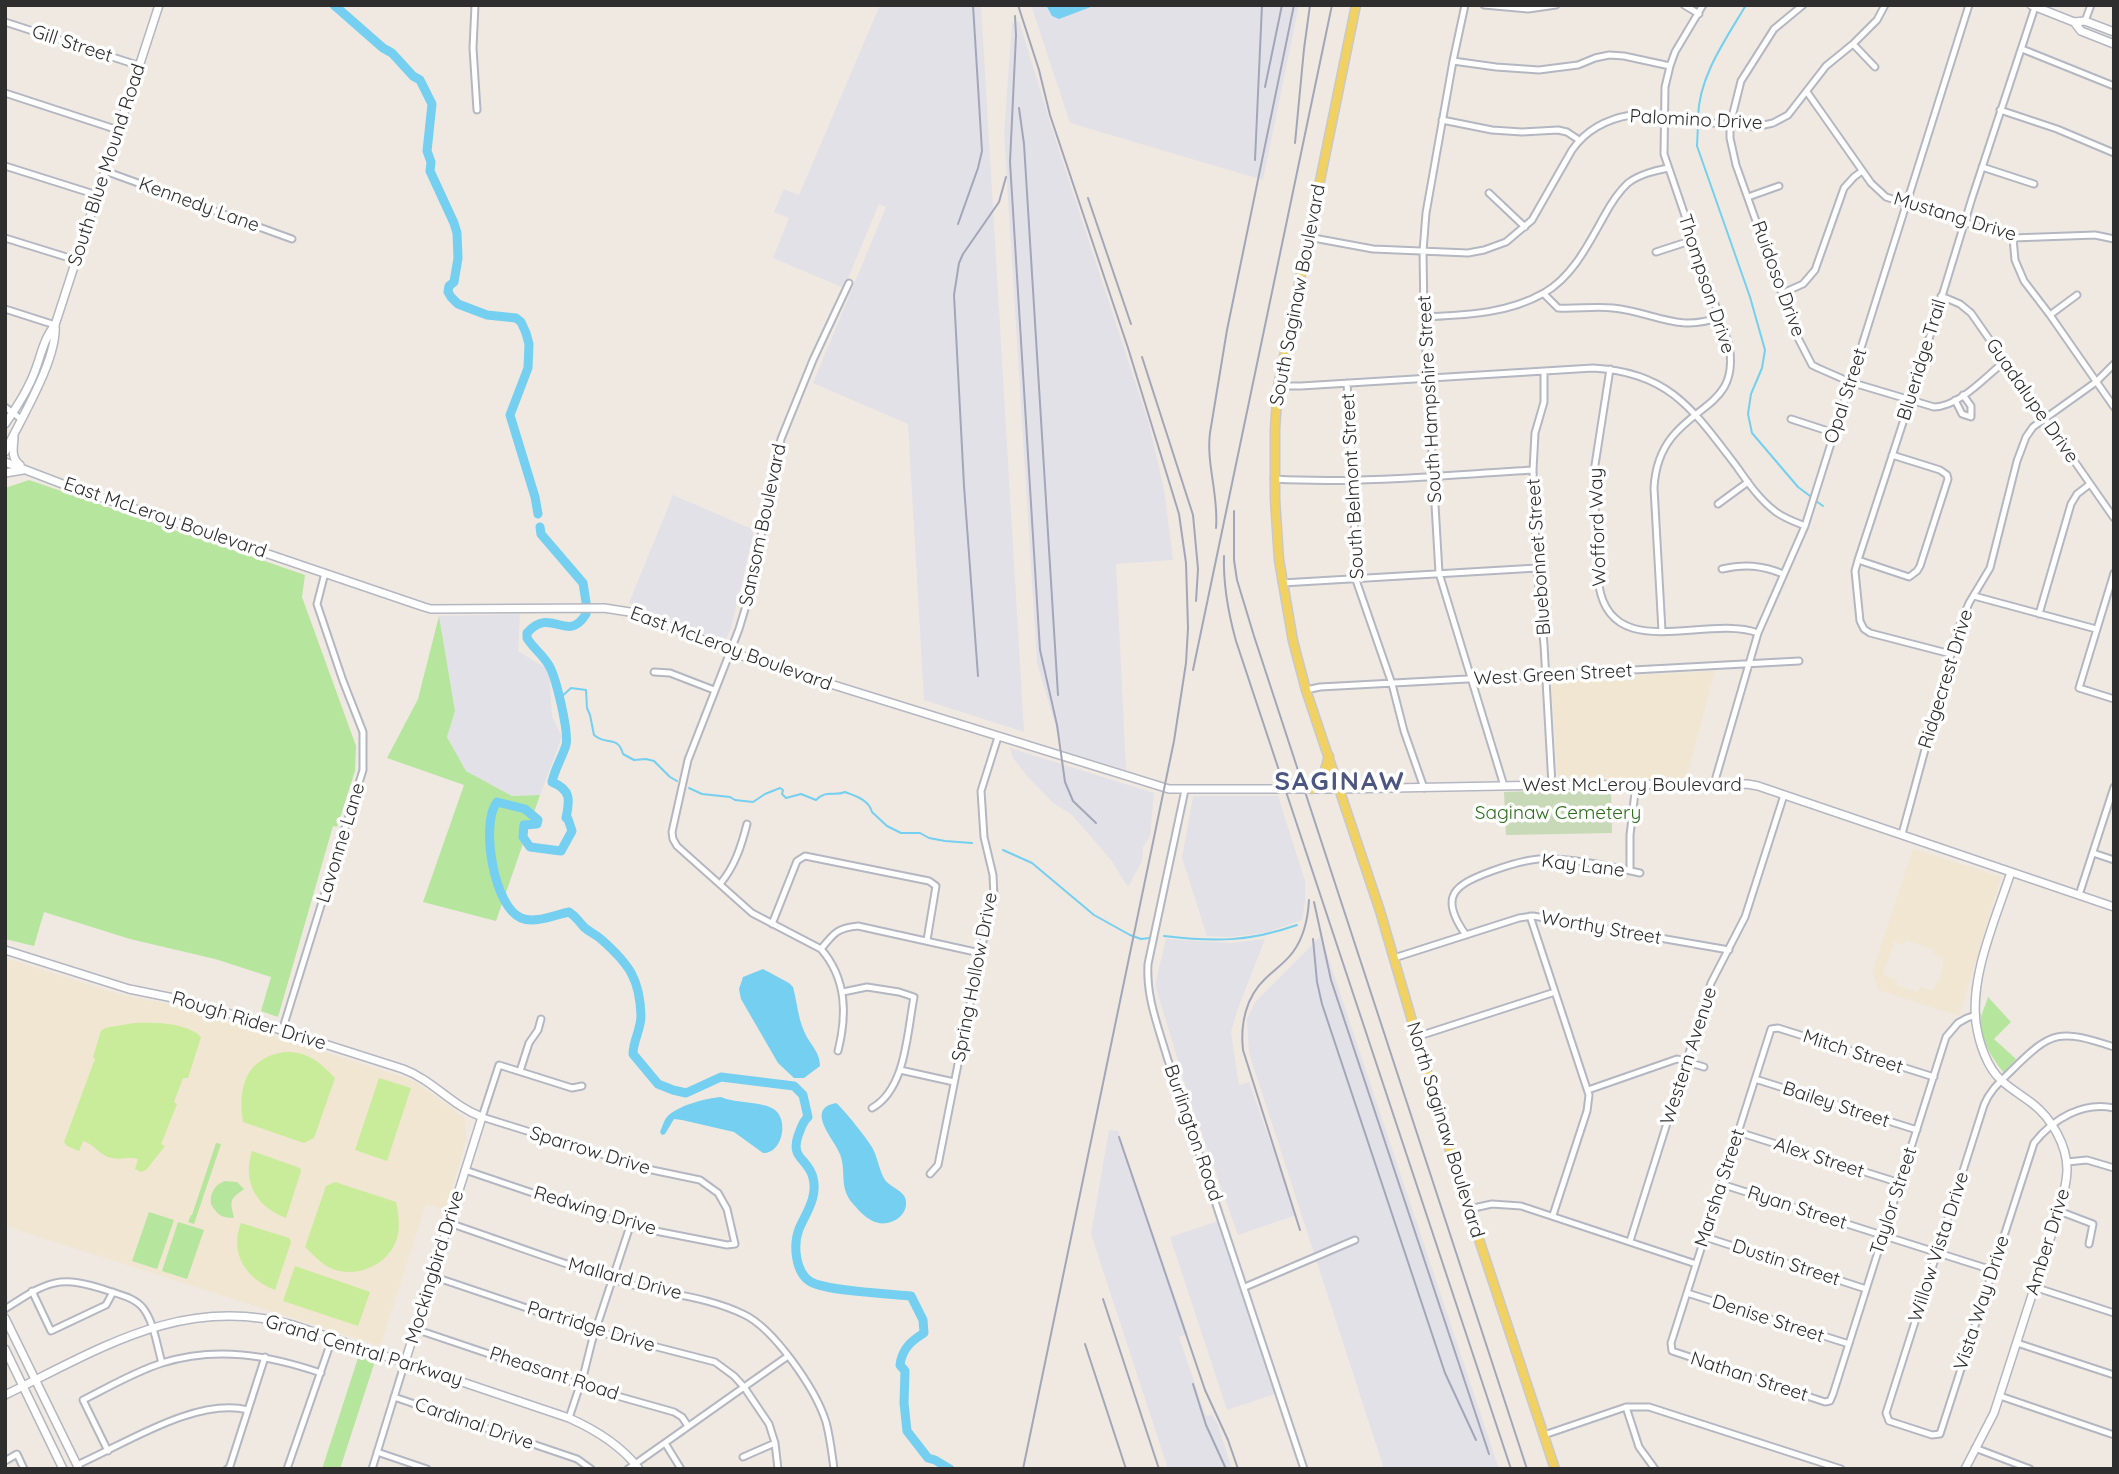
<!DOCTYPE html>
<html>
<head>
<meta charset="utf-8">
<style>
	body { margin:0 }
	#map { position:relative; width:2119px; height:1474px; overflow:hidden; background:#efe9e1; font-family:Quicksand,sans-serif }
	canvas { display:block }
	.frame { position:absolute; inset:0; border:7px solid #2e2e2e; pointer-events:none }
</style>
</head>
<body>
<div id="map">
<canvas width="2119" height="1474"></canvas>
<div class="frame"></div>
</div>
<script>
const context = document.querySelector('canvas').getContext('2d');
context.lineJoin = 'round';
function paint(path, color) { context.fillStyle = color; context.fill(path, 'evenodd'); }
function strokePath(path, color, width, dash) { context.strokeStyle = color; context.lineWidth = width; context.lineCap = dash ? 'butt' : 'round'; context.setLineDash(dash || []); context.stroke(path); }
function label(font, color, halo, rows, align = 'center') {
  context.font = font + ' Quicksand,sans-serif'; context.lineWidth = 7; context.setLineDash([]); context.textBaseline = 'middle'; context.strokeStyle = halo; context.fillStyle = color; for (const [text, x, y, turn = 0] of rows) {
    context.save(); context.translate(x, y); context.rotate((+turn || 0) * Math.PI / 180); context.textAlign = isNaN(turn) ? turn : align; if (halo) context.strokeText(text, 0, 0); context.fillText(text, 0, 0); context.restore();
  }
}
paint(new Path2D(`
	M880,5H981L1024,732L924,700L908,424L813,383L886,207L879,204L844,288L773,258L789,218L774,212L784,189L799,195Z
	M1031,5H1299L1263,180L1070,123Z
	M1019,21L1055,138L1149,424L1164,489L1173,560L1116,564L1126,770L1063,751L1037,663L1004,133L1012,23Z
	M673,495L754,530L731,629L724,643L629,603Z
	M520,614L518,651L549,670L552,716L562,737L540,795L512,796L466,771L447,737L455,711L439,616Z
	M1010,748L1154,793L1150,836L1143,847L1142,861L1128,887L1111,860L1085,830L1071,814L1053,803L1026,775L1013,758Z
	M1193,796H1278L1305,881V902L1302,920L1264,933L1230,937L1207,936L1182,858Z
	M1321,936L1499,1469H1384L1249,1053L1247,1019L1255,1002Z
	M1166,939L1232,943L1265,939L1237,1011L1231,1032L1239,1085L1249,1082L1296,1215L1238,1235L1191,1103L1155,985Z
	M1109,1130L1118,1131L1188,1334L1179,1337L1206,1416L1212,1415L1218,1425L1232,1469H1168L1091,1234Z
	M1218,1221L1275,1394L1227,1410L1170,1237Z`), '#e3e1e8');
paint(new Path2D(`
	M1715,671L1686,778H1558L1551,680Z
	M1913,849L2001,877L1959,1016L1878,990L1873,970ZM1906,940L1933,949L1932,954L1944,958L1942,965L1944,966L1939,982H1937L1933,991L1920,987L1917,992L1896,985L1897,980L1883,975L1894,942L1904,945Z
	M5,958L118,994L184,1007L412,1080L430,1092L465,1119L466,1140L446,1210L426,1204L380,1346L5,1226Z`), '#f0e6d1');
paint(new Path2D(`
	M29,480L305,575L302,597L356,746L355,771L337,827L333,826L278,1017L261,1011L271,977L215,959L130,939L44,912L34,946L5,939V488Z
	M439,616L455,711L447,737L466,771L512,796L540,795L496,921L423,902L464,785L387,758L418,699Z
	M1988,997L2011,1022L1994,1039L2016,1059L2004,1073C1994,1061 1982,1042 1980,1026C1979,1017 1986,1005 1988,997Z
	M216,1143L221,1144L194,1224L188,1222L191,1215H192Z
	M225,1181L237,1182L244,1189C229,1200 230,1200 234,1218C222,1218 217,1215 211,1204C210,1193 214,1185 225,1181Z
	M149,1212L174,1220L157,1269L132,1261Z
	M178,1222L204,1230L187,1279L162,1271Z
	M359,1355L375,1361L340,1469H322Z`), '#b6e59e');
paint(new Path2D(`
	M1567,790L1568,792L1611,791L1612,833L1506,835L1504,792Z`), '#c8d9b8');
paint(new Path2D(`
	M134,1023C156,1022 188,1023 201,1037L188,1078H183L174,1102L177,1104L161,1144L165,1146L146,1170L141,1172L135,1169L138,1159C128,1156 119,1161 108,1157C98,1153 94,1144 83,1141L79,1151L67,1146L64,1142L95,1059L93,1057L101,1031L105,1028Z
	M284,1052C307,1051 320,1062 335,1078L314,1138L304,1143L243,1122C238,1087 245,1059 284,1052Z
	M379,1078L411,1088L387,1161L355,1150Z
	M252,1151L300,1168L301,1171L286,1218C256,1207 242,1181 252,1151Z
	M335,1182L396,1202C398,1212 400,1224 398,1234C392,1264 357,1280 330,1268C320,1263 313,1254 305,1247L326,1186Z
	M241,1223L289,1238L291,1242L275,1290C246,1279 229,1253 241,1223Z
	M295,1266L370,1292L358,1326L283,1301Z`), '#c9ec9a');
paint(new Path2D(`
	M1046,5H1096L1059,19L1052,16Z
	M763,969L789,983L793,987C797,1002 798,1018 804,1031C809,1044 820,1051 820,1066L804,1078H794L778,1063L741,999L739,989L743,977Z
	M721,1097C737,1104 764,1101 775,1110C789,1121 782,1154 763,1153L734,1132L682,1120L674,1119L665,1134L662,1135L660,1132C662,1128 664,1120 667,1117C676,1106 707,1098 721,1097Z
	M836,1103C842,1107 870,1142 873,1149C878,1159 879,1170 885,1180C891,1188 906,1191 906,1202C907,1218 888,1227 875,1222C867,1219 860,1212 854,1205C838,1188 847,1173 840,1154C835,1140 804,1109 836,1103Z`), '#75cff0');
strokePath(new Path2D(`
	M1698,117C1699,76 1726,39 1746,5
	M1698,125L1697,146L1750,297L1765,350L1762,368L1751,394L1748,414L1752,433L1798,487L1810,496
	M1816,501L1823,506
	M559,699L571,688L586,690L587,708L590,715L594,735C607,746 618,735 623,754L634,760L646,759L654,761L670,777L677,781
	M689,788L702,794L730,797L735,800L753,802L765,794L780,788L783,790L782,794L786,798L801,794L816,800C827,789 834,797 845,792C856,796 869,800 872,812L887,826L901,833H920L929,838L945,841L972,843
	M1003,850L1032,863L1094,915L1130,935L1141,939L1150,938
	M1164,936C1214,942 1249,942 1297,925`), '#75cff0', 2);
strokePath(new Path2D(`
	M334,5L383,48L392,53L413,76L420,80L432,104L427,151L431,162L430,171L454,223L457,233L458,258L454,282L449,286L448,292L451,297L458,304L487,315L516,318L521,322L526,333L529,344L528,368L510,415L535,497L538,514
	M540,527L541,534L583,583L586,602
	M586,614C567,645 551,605 527,633V638C533,648 542,654 548,664C556,675 569,733 566,745C562,758 555,768 552,782C571,790 570,799 566,818L568,819L572,831L561,851L530,847L523,837L524,825L537,824L538,820L525,809L497,802C480,824 494,907 521,918C535,924 554,915 569,912C578,918 577,920 584,927C589,932 597,935 602,940C629,964 640,979 641,1016C641,1029 633,1041 633,1054L658,1084L673,1090L686,1093L721,1077L794,1086L803,1095L808,1117C802,1122 801,1129 798,1136C790,1159 809,1159 813,1178C818,1197 806,1213 799,1229C793,1245 795,1273 811,1282C827,1291 890,1294 911,1296L923,1320L924,1333C911,1341 902,1349 900,1365L905,1371L904,1403L907,1431L928,1458L935,1460L950,1469`), '#75cff0', 9);
const street = new Path2D(`
	M475,5L473,48L477,110
	M1465,5L1453,61L1426,213L1423,251L1424,317L1439,573L1504,786
	M1484,5L1528,9L1556,5
	M1684,5L1699,14
	M1803,5L1774,29L1741,81L1730,125V138L1736,165L1797,336L1812,365L1818,368L1850,382L1934,407C1960,406 1984,378 2004,362
	M2085,21L2091,5
	M5,22L140,66
	M1853,44L1875,67
	M2022,49L2114,86
	M1453,61L1496,67L1539,70L1578,65L1595,58L1609,55L1624,56L1670,66
	M1807,92L1871,183L1886,197L2013,238L2095,235L2114,239
	M5,93L118,130
	M2000,110L2057,129L2114,153
	M1442,120L1492,130L1522,132L1558,130L1567,132L1579,140
	M5,166L97,195
	M1982,167L2034,184
	M105,171L292,239
	M1489,193L1525,227
	M1748,197L1779,186
	M1308,237L1373,249L1468,253L1484,250L1506,242L1532,220L1572,150C1586,130 1607,119 1631,115L1755,127L1773,123L1788,115L1826,66L1853,44L1877,20L1885,5
	M5,238L76,260
	M2013,238L2015,260L2024,281L2050,315L2114,407
	M1656,252L1693,240
	M1783,293L1803,284L1815,270L1844,188L1854,177L1862,171
	M1544,294L1558,308C1577,309 1595,306 1613,308C1654,312 1677,333 1720,317
	M1941,296L1960,304L1971,313L2114,518
	M5,309L55,325
	M2050,315L2077,295
	M1424,317C1465,315 1507,314 1544,293C1572,277 1588,245 1603,218C1610,205 1617,193 1628,183C1640,174 1654,171 1668,168
	M1610,369L1595,465L1594,483L1599,586C1612,664 1706,614 1758,633
	M1544,372V402L1535,433L1533,470L1537,568L1544,645L1552,785
	M1347,383L1353,479L1356,580L1392,684L1404,731L1424,788
	M1278,386H1301L1593,368C1670,372 1694,411 1737,467C1748,483 1760,500 1776,512C1784,518 1795,522 1805,526
	M1955,400L1962,414L1971,417V406L1963,395
	M5,407L21,419
	M1791,419L1834,433
	M1274,479C1360,484 1447,475 1533,470
	M1718,504L1748,482
	M1858,560L1909,577L1917,571L1920,566L1948,479L1947,475L1940,470L1892,455
	M1722,569C1744,564 1762,565 1783,574
	M2114,573L2079,688L2114,699
	M1282,583L1537,568
	M1974,596L2096,629
	M2039,614L2071,504L2077,494L2090,484
	M1662,631L1654,488C1655,469 1660,452 1672,437C1699,403 1739,401 1729,345L1664,154L1665,87L1670,66L1675,52L1703,5
	M1951,654L1870,633L1864,629L1860,621L1855,571L1858,560L1910,401L1972,198L2035,7
	M654,672L670,673L714,690
	M1306,690L1320,687L1799,661
	M1714,784L1758,633L1805,526L1969,5
	M1185,790L1148,964C1146,997 1158,1026 1167,1057L1304,1469
	M1902,834L1957,632L1969,603L1990,568L2017,461L2026,437L2033,427L2096,382L2114,364
	M2093,853L2114,860
	M1630,871V835L1636,784
	M720,884C735,866 741,847 747,824
	M2079,895L2114,787
	M1530,916L1589,1095L1587,1111L1553,1215
	M772,924L797,861L805,856L929,881L936,886L927,940
	M1466,935C1438,896 1454,885 1492,871C1506,866 1524,860 1539,859C1565,857 1614,867 1640,873
	M821,949C834,933 837,928 858,926L980,953
	M1394,958L1519,918L1533,916L1729,950
	M843,992L867,987L899,992L914,997C907,1033 906,1089 872,1108
	M282,1031L363,770V732L343,681L317,604L325,573
	M1416,1037L1555,992
	M2114,1047C2059,1029 2052,1030 2011,1071C2000,1082 1990,1090 1984,1105L1886,1413L1889,1421L1932,1435L1940,1434L2034,1143C2053,1119 2083,1101 2114,1108
	M838,1051C847,1015 847,979 821,949L752,913L677,846L673,839L672,832L688,760L739,629L748,599L781,439L813,360L849,283
	M900,1070L954,1082
	M520,1071L529,1043L538,1030L541,1019
	M1934,1077L1778,1028L1771,1029L1671,1343L1672,1351L1825,1402L1830,1401L1833,1394L1946,1037L1958,1023L1967,1018L1976,1015
	M1755,1079L1917,1130
	M1588,1090L1677,1059L1704,1067
	M1738,1132L1900,1183
	M2067,1162L2087,1160L2114,1168
	M465,1170L630,1226L727,1245L735,1244L727,1209L718,1193L700,1180L652,1170L482,1117L499,1065L572,1088L582,1086
	M930,1174L938,1165L980,953L994,897L993,875L984,837L981,791L998,737
	M1721,1184L1992,1270
	M1469,1209L1492,1204L1521,1206L1696,1264
	M2059,1211L2093,1224L2089,1244
	M449,1223C508,1243 566,1265 625,1283C664,1294 706,1296 743,1314C774,1328 816,1390 826,1422C830,1437 832,1453 834,1469
	M1705,1237L1866,1289
	M1630,1241L1711,983L1745,917L1784,795
	M432,1276L595,1331L715,1362L734,1376L744,1387L769,1424L775,1443L778,1469
	M1245,1287L1355,1240
	M2034,1287L2114,1313
	M32,1291L51,1331L106,1305L113,1292
	M1687,1293L1849,1344
	M5,1309C48,1281 59,1274 109,1291C121,1295 135,1298 143,1308C154,1322 157,1346 162,1363
	M415,1329L596,1390L674,1412L682,1417L688,1426
	M2017,1343L2114,1375
	M2000,1396L2114,1435
	M394,1397L577,1459L591,1469
	M1626,1407L1639,1447L1655,1469
	M569,1418L584,1373L592,1341L630,1226
	M1544,1435L1626,1407H1649L1841,1469
	M665,1443L681,1469
	M1975,1448L2030,1469
	M108,1451L83,1400C109,1387 134,1372 162,1363C216,1346 268,1355 321,1373
	M377,1452L427,1469
	M743,1457L775,1443
	M5,1461L17,1454L24,1469
	M77,1465C125,1444 196,1397 248,1410
	M227,1469H229L265,1357
	M287,1469L332,1339
	M372,1469L405,1362
	M628,1469L788,1356`);
const secondary = new Path2D(`
	M2031,5L2074,22L2085,21L2114,32
	M2074,22L2081,31L2114,44
	M5,424C17,407 28,390 35,371C41,355 44,338 55,325L159,5
	M14,438C13,449 11,458 20,465
	M5,452C20,420 58,359 55,325
	M5,462L65,485L424,607L431,609L604,608L636,613L753,660L1169,789H1340L1552,785L1747,784L1758,786L2114,907
	M5,473L23,470
	M5,950L129,989L193,1002L403,1069C433,1080 452,1106 482,1117L405,1362
	M5,1318L79,1469
	M5,1349L63,1469
	M5,1395C100,1349 183,1294 293,1325L569,1418C596,1430 621,1445 639,1469
	M1965,1469L1994,1413L2059,1211C2063,1197 2067,1183 2067,1169C2067,1145 2051,1118 2033,1104C2023,1096 2012,1090 2002,1081C1987,1068 1979,1043 1976,1023C1970,975 1996,918 2011,872`);
const primary = new Path2D(`
	M1356,5L1278,386L1275,429V499L1279,560L1293,641L1306,690L1380,911L1453,1161L1555,1469
	M1312,789L1323,776L1329,756`);
strokePath(street, '#b4b7c1', 9);
strokePath(secondary, '#b4b7c1', 10);
strokePath(primary, '#c9c9c9', 11);
strokePath(street, '#fff', 5);
strokePath(secondary, '#fff', 7);
strokePath(primary, '#f2d163', 8);
strokePath(new Path2D(`
	M1018,5L1039,70L1050,115L1128,348L1179,514L1186,563L1188,628L1186,663L1174,741L1023,1469
	M1015,16L1016,35L1010,162L1040,650L1057,725L1065,782L1073,801L1096,823
	M1265,87L1282,5
	M1019,108L1024,144L1058,695
	M1295,143L1304,49L1310,5
	M1255,160L1262,5
	M1088,198L1131,324
	M958,224L978,168L982,151L973,5
	M1142,357L1193,515L1198,569L1196,601
	M1234,511V560L1237,580L1254,636L1527,1469
	M1216,528C1219,496 1206,464 1210,433L1227,330L1294,5
	M1224,556C1223,586 1228,612 1236,641L1511,1469
	M1193,670L1332,5
	M978,676L964,486L954,295L959,263L963,254L999,202L1006,177
	M1314,902L1331,980L1489,1454
	M1313,939L1317,982L1322,1004L1445,1373L1476,1440
	M1119,1137L1205,1390L1228,1440L1238,1469
	M1300,1230L1243,1050C1240,1024 1246,997 1265,979C1274,970 1285,963 1293,952C1304,937 1308,918 1309,900
	M1103,1299L1159,1469
	M1085,1344L1126,1469
	M1193,1384L1206,1425L1226,1469`), '#a3a6b8', 2);
label('19px', '#2e2e2e', '#fff', [
	["Gill Street",72,44,18],
	["Palomino Drive",1696,120,3],
	["South Blue Mound Road",107,165,-72],
	["Kennedy Lane",199,205,20],
	["Mustang Drive",1955,217,17],
	["Ruidoso Drive",1778,279,70],
	["Thompson Drive",1706,284,72],
	["South Saginaw Boulevard",1298,295,-79],
	["Blueridge Trail",1922,360,-73],
	["Opal Street",1846,396,-72],
	["South Hampshire Street",1430,399,-93],
	["Guadalupe Drive",2032,401,55],
	["South Belmont Street",1353,486,-93],
	["East McLeroy Boulevard",165,518,19],
	["Sansom Boulevard",763,525,-78],
	["Wofford Way",1598,527,-92],
	["Bluebonnet Street",1539,557,-94],
	["East McLeroy Boulevard",731,649,20],
	["West Green Street",1553,675,-3],
	["Ridgecrest Drive",1946,679,-73],
	["West McLeroy Boulevard",1632,785],
	["Lavonne Lane",341,843,-73],
	["Kay Lane",1583,866,7],
	["Worthy Street",1601,928,10],
	["Spring Hollow Drive",975,977,-79],
	["Rough Rider Drive",249,1021,17],
	["Mitch Street",1853,1052,18],
	["Western Avenue",1689,1056,-72],
	["Bailey Street",1836,1105,18],
	["North Saginaw Boulevard",1445,1130,73],
	["Burlington Road",1193,1133,71],
	["Sparrow Drive",590,1151,17],
	["Alex Street",1819,1158,18],
	["Marsha Street",1720,1188,-72],
	["Taylor Street",1894,1201,-72],
	["Ryan Street",1797,1208,18],
	["Redwing Drive",595,1211,17],
	["Amber Drive",2048,1242,-73],
	["Willow Vista Drive",1939,1247,-72],
	["Dustin Street",1786,1263,18],
	["Mockingbird Drive",435,1267,-73],
	["Mallard Drive",625,1279,15],
	["Vista Way Drive",1982,1303,-72],
	["Denise Street",1768,1319,18],
	["Partridge Drive",591,1327,17],
	["Grand Central Parkway",364,1351,17],
	["Pheasant Road",554,1374,18],
	["Nathan Street",1749,1377,18],
	["Cardinal Drive",474,1424,19]
]);
label('19px', '#2c6e1b', '#fff', [
	["Saginaw Cemetery",1558,813]
]);
context.letterSpacing = '2px';
label('bold 26px', '#4d5680', '#fff', [
	["SAGINAW",1340,782]
]);
context.letterSpacing = '0px';
</script>
</body>
</html>
